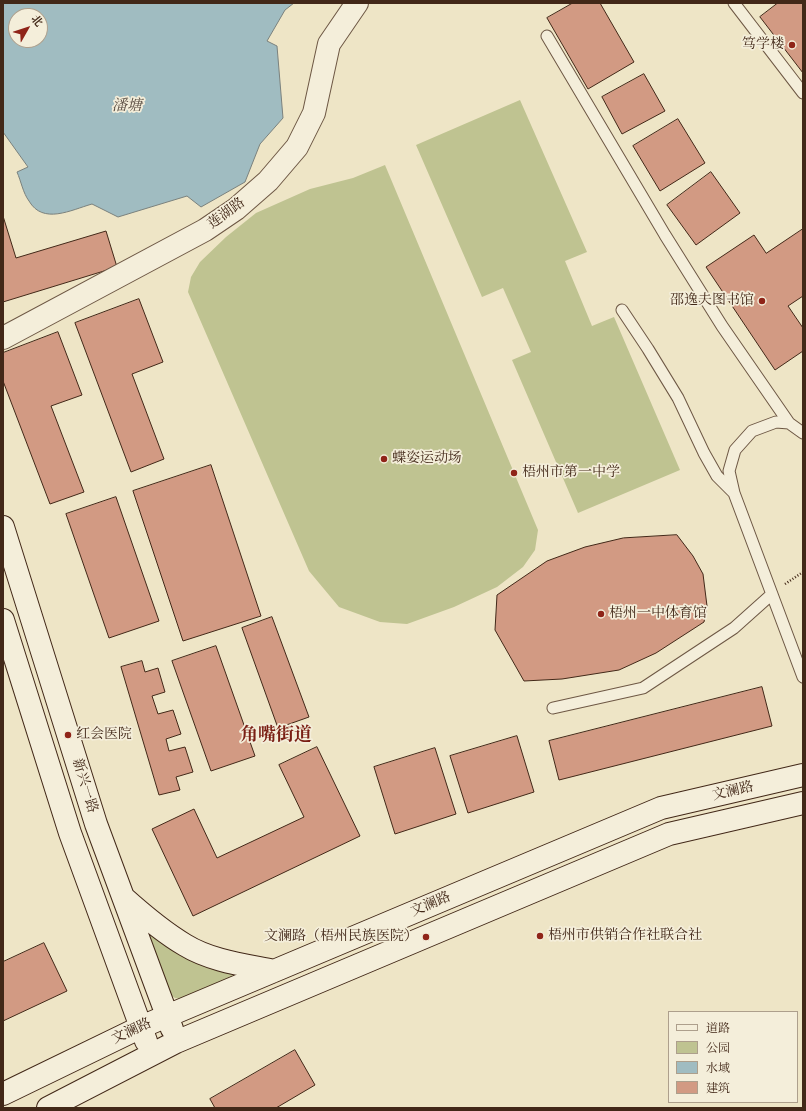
<!DOCTYPE html>
<html>
<head>
<meta charset="utf-8">
<style>
	body { margin:0 }
	#map { position:relative; width:806px; height:1111px; overflow:hidden; background:#eee5c6; font-family:"IM FELL DW Pica","Noto Serif SC",serif }
	canvas { display:block }
	.frame { position:absolute; inset:0; border:4px solid #422818; pointer-events:none }
	.legend { position:absolute; left:668px; top:1011px; width:130px; height:92px; box-sizing:border-box; background:#f4eeda; border:1px solid #ad9f8c; margin:0; padding:5px 7px; list-style:none; font-size:12px; color:#422818 }
	.legend li { display:flex; align-items:center; gap:8px; height:20px }
	.legend b { width:20px; border:1px solid #ad9f8c }
	.north { position:absolute; left:8px; top:8px; width:40px; height:40px; box-sizing:border-box; background:#f4eeda; border:1px solid #ad9f8c; border-radius:50%; rotate:51deg; font-size:11px; font-weight:700; line-height:16px; text-align:center; color:#422818 }
	.north::after { content:''; display:block; margin:auto; width:14px; height:18px; background:#8f2418; clip-path:polygon(50% 0,100% 100%,50% 72%,0 100%) }
</style>
</head>
<body>
<div id="map">
<canvas width="806" height="1111"></canvas>
<div class="frame"></div>
<ul class="legend">
<li><b style="height:5px;background:#f4eeda"></b>道路</li>
<li><b style="height:11px;background:#bfc391"></b>公园</li>
<li><b style="height:11px;background:#a0bcc1"></b>水域</li>
<li><b style="height:11px;background:#d29a83"></b>建筑</li>
</ul>
<div class="north">北</div>
</div>
<script>
const context = document.querySelector('canvas').getContext('2d');
context.lineJoin = 'round';
function paint(path, color) { context.fillStyle = color; context.fill(path, 'evenodd'); }
function strokePath(path, color, width, dash) { context.strokeStyle = color; context.lineWidth = width; context.lineCap = dash ? 'butt' : 'round'; context.setLineDash(dash || []); context.stroke(path); }
function label(font, color, halo, rows, align = 'center') {
  context.font = font + ' "IM FELL DW Pica","Noto Serif SC",serif'; context.lineWidth = 3.5; context.setLineDash([]); context.textBaseline = 'middle'; context.strokeStyle = halo; context.fillStyle = color; for (const [text, x, y, turn = 0] of rows) {
    context.save(); context.translate(x, y); context.rotate((+turn || 0) * Math.PI / 180); context.textAlign = isNaN(turn) ? turn : align; if (halo) context.strokeText(text, 0, 0); context.fillText(text, 0, 0); context.restore();
  }
}
paint(new Path2D(`
	M520,100L587,252L565,261L592,326L614,317L680,470L578,513L512,360L531,352L503,288L482,297L416,145Z
	M385,165L538,530L535,550L523,567L497,587L454,607L407,624L380,622L339,607L309,571L188,292L191,277L200,262L226,237L256,213L310,189L353,178Z
	M154,934L233,973L232,977L228,979L182,999L175,998L169,994L148,938L149,935Z`), '#bfc391');
const water = new Path2D(`
	M3,3H294L285,10L267,41L277,46L283,118L260,144L245,182L201,207L187,196L118,217L92,204C71,210 43,225 29,201C23,193 21,181 17,172L28,167L3,132ZM16,16H40V40H16Z`);
paint(water, '#a0bcc1');
strokePath(water, '#7a817d', 1);
const building = new Path2D(`
	M573,3H600L634,62L588,89L547,18Z
	M778,3H803V73L760,17Z
	M644,74L665,111L622,134L602,97Z
	M678,119L705,163L660,191L633,146Z
	M711,172L740,213L696,245L667,205Z
	M3,216L16,258L106,231L117,267L3,302Z
	M803,229V296L788,306L803,328V351L775,370L706,267L754,235L766,253Z
	M139,299L163,362L132,374L164,459L131,472L75,323Z
	M58,332L82,395L51,406L84,492L50,504L3,381V353Z
	M211,465L261,616L183,641L133,491Z
	M116,497L159,621L109,638L66,514Z
	M677,535L693,556L703,574L707,606L704,622L656,653L619,670L562,679L524,681L495,630L497,595L547,561L585,547L623,538Z
	M272,617L309,717L278,728L242,628Z
	M216,646L255,756L211,771L172,661Z
	M142,661L145,672L158,668L165,692L152,696L158,714L173,710L181,734L166,739L169,751L185,747L193,772L176,777L180,790L159,795L121,667Z
	M762,687L772,726L559,780L549,741Z
	M517,736L534,792L468,813L450,756Z
	M317,747L360,836L193,916L152,829L194,809L217,858L304,817L279,765Z
	M435,748L456,814L395,834L374,767Z
	M44,943L67,991L3,1021V962Z
	M295,1050L315,1085L276,1108H215L210,1099Z`);
paint(building, '#d29a83');
strokePath(building, '#422818', 1);
const service = new Path2D(`
	M734,3L803,93
	M547,36L665,235L722,326L789,423
	M622,310L648,349L678,398L704,453L717,476L733,492
	M803,433L789,423L776,422L752,431L735,450L729,471L734,493L803,677
	M553,708L643,688L734,628L772,594`);
const minor = new Path2D(`
	M3,338L205,230L236,209L268,181L297,147L314,113L329,44L357,3`);
const secondary = new Path2D(`
	M3,527L96,824L172,1029
	M3,620L70,833L146,1041
	M124,898C143,915 163,932 185,945C211,961 245,965 274,971
	M3,1094L141,1027L661,808L803,775
	M48,1108L176,1042L669,834L803,803`);
strokePath(service, '#6d5744', 13);
strokePath(minor, '#6d5744', 24);
strokePath(secondary, '#422818', 24);
strokePath(new Path2D(`
	M785,584L803,572`), '#422818', 2.5, [1, 2]);
strokePath(service, '#f4eeda', 11);
strokePath(minor, '#f4eeda', 22);
strokePath(secondary, '#f4eeda', 22);
for (const [x, y, r, color] of [
	[792,45,4,"#8f2418"],
	[762,301,4,"#8f2418"],
	[384,459,4,"#8f2418"],
	[514,473,4,"#8f2418"],
	[601,614,4,"#8f2418"],
	[68,735,4,"#8f2418"],
	[540,936,4,"#8f2418"],
	[426,937,4,"#8f2418"]
]) { const dot = new Path2D(); dot.arc(x, y, r, 0, 2 * Math.PI); context.fillStyle = color; context.fill(dot); strokePath(dot, '#f4eeda', 1.5); }
label('14px', '#422818', '#f4eeda', [
	["笃学楼",784,45,"right"],
	["邵逸夫图书馆",754,301,"right"],
	["蝶姿运动场",392,459],
	["梧州市第一中学",522,473],
	["梧州一中体育馆",609,614],
	["红会医院",76,735],
	["梧州市供销合作社联合社",548,936],
	["文澜路（梧州民族医院）",418,937,"right"]
], 'left');
label('14px', '#422818', '#f4eeda', [
	["莲湖路",227,214,-36],
	["新兴一路",84,786,73],
	["文澜路",733,792,-13],
	["文澜路",431,905,-23],
	["文澜路",132,1032,-25]
]);
label('italic 15px', '#5a4d42', '#f4eeda', [
	["潘塘",127,107]
]);
label('bold 18px', '#7a1f14', '#f4eeda', [
	["角嘴街道",276,736]
]);
</script>
</body>
</html>
